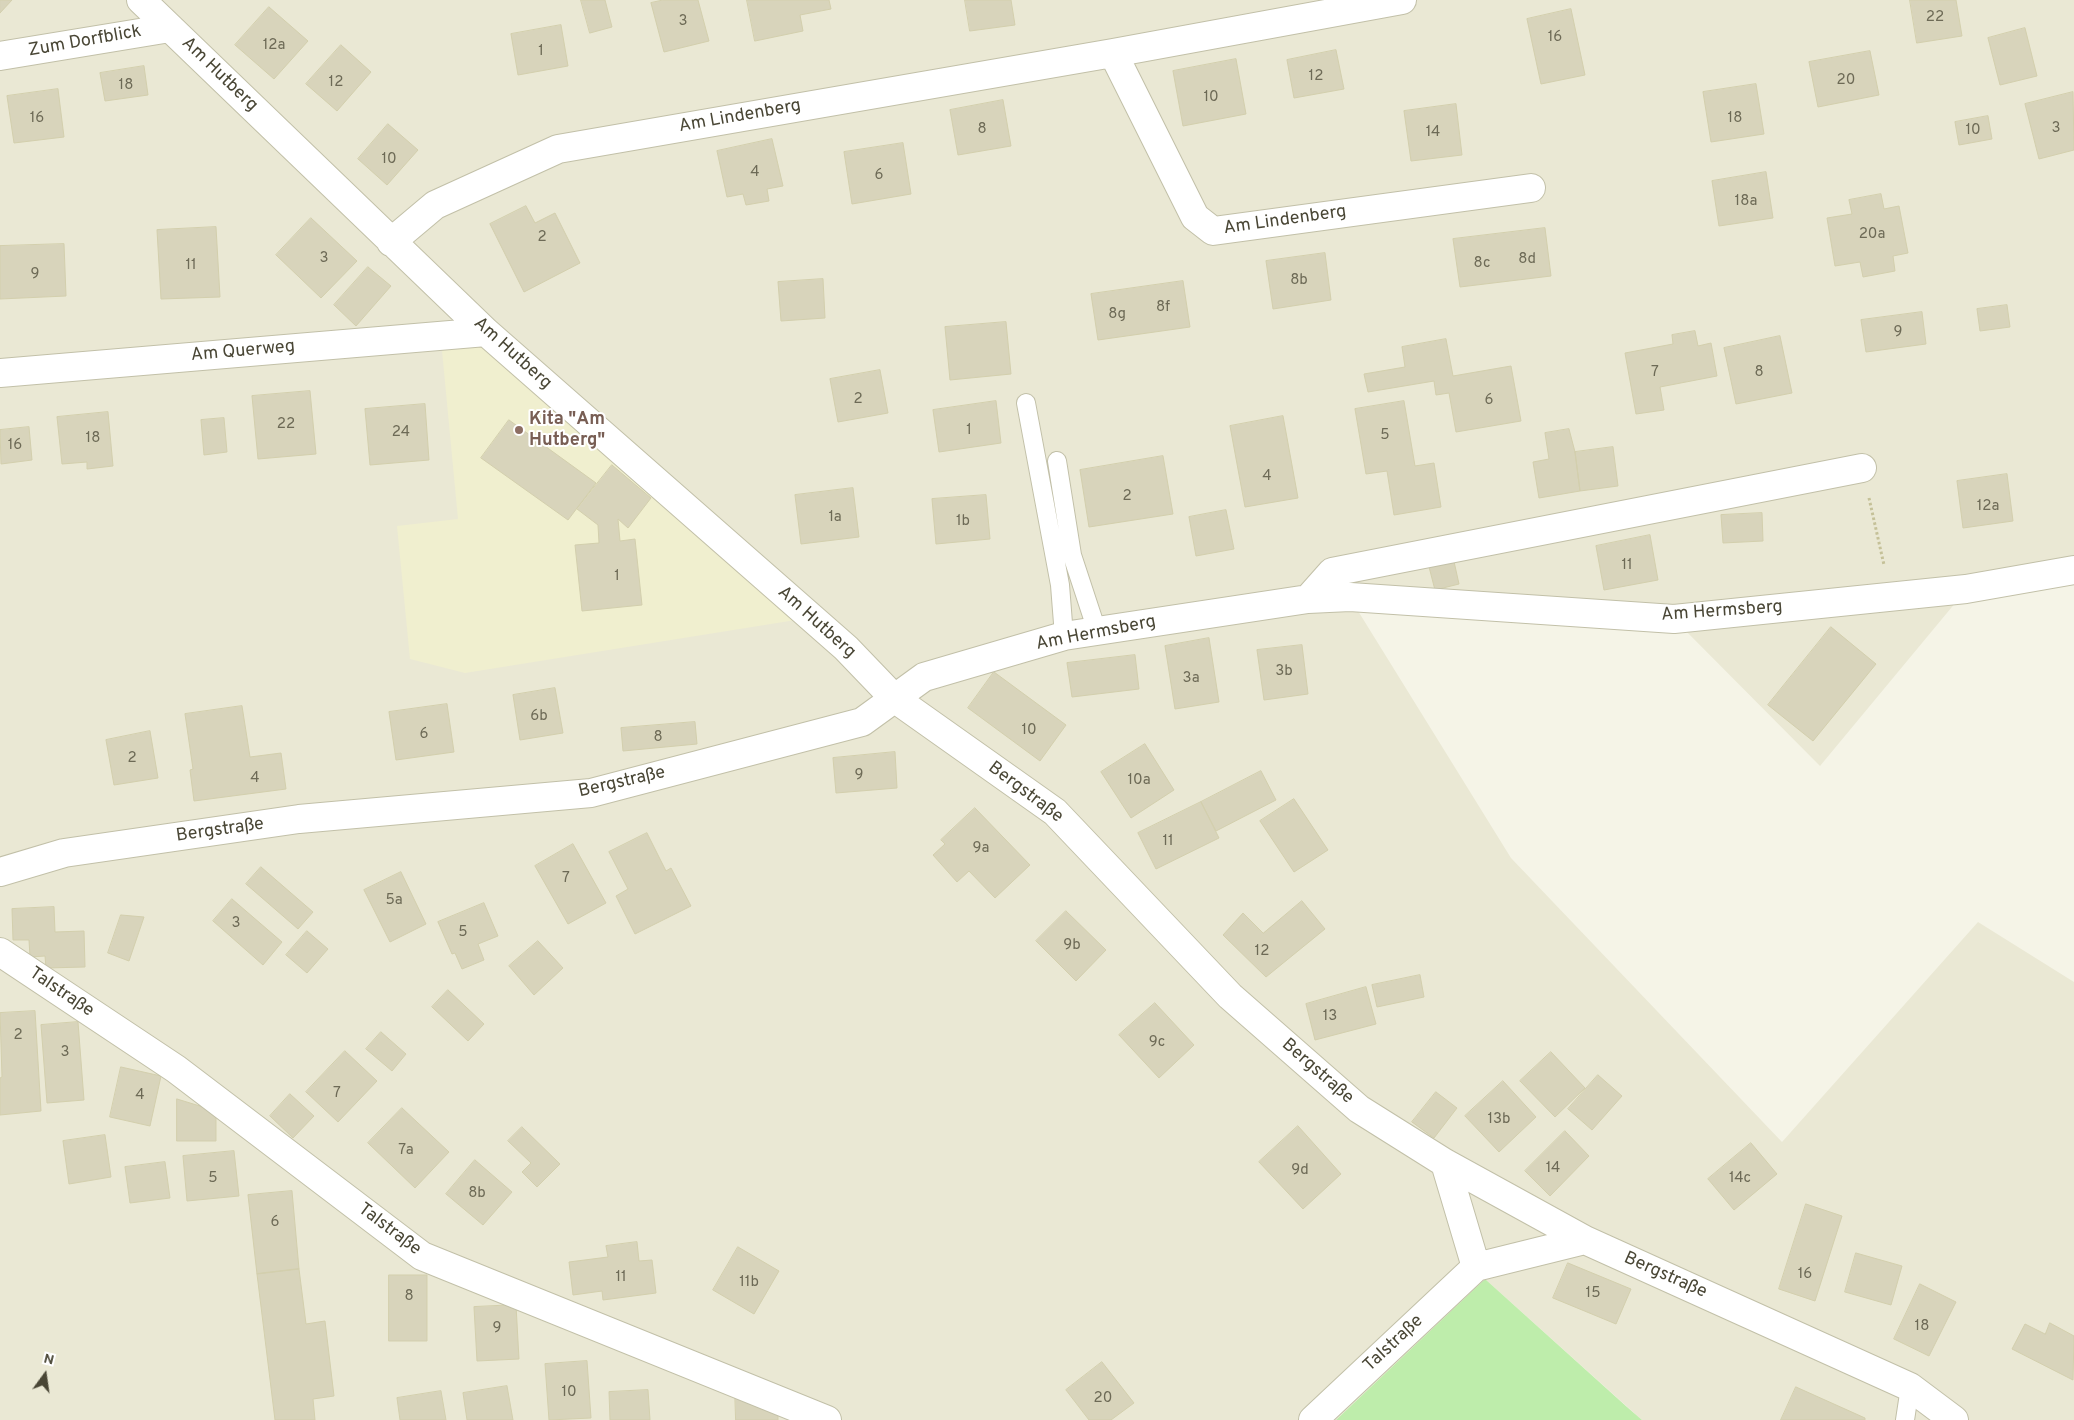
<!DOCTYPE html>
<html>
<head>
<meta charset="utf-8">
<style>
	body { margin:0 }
	#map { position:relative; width:2074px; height:1420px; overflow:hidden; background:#f5f4e7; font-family:Overpass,sans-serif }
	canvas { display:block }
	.north { position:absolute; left:20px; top:1350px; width:50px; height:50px; -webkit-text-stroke:4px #fff; paint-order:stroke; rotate:14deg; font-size:14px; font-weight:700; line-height:20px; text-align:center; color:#494635 }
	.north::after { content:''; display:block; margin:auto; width:18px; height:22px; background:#494635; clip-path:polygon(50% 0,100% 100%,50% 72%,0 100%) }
</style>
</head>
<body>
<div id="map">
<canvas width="2074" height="1420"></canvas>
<div class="north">N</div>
</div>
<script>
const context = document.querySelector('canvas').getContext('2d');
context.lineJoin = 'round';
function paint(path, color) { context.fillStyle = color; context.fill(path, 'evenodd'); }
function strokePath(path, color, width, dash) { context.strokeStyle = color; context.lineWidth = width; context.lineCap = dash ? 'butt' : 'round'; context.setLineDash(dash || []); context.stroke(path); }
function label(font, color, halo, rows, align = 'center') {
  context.font = font + ' Overpass,sans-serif'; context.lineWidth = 4; context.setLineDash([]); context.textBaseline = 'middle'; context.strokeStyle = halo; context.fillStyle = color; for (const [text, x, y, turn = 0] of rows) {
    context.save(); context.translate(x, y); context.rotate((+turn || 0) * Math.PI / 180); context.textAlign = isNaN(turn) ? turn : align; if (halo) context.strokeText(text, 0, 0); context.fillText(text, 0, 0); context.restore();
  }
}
paint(new Path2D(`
	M0,0H2074V570L1966,590L1820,766L1674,619L1350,598L1511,858L1782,1142L1978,922L2074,982V1420H1642L1485,1279L1336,1420H0Z`), '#eae8d4');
paint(new Path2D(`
	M483,337L802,619L465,673L410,659L397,526L458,519L441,340Z`), '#f0efcf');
paint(new Path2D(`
	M1485,1279L1627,1407L1642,1420H1336Z`), '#beedab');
const building = new Path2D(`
	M0,0H12L0,13Z
	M581,0H605L612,27L590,33Z
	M663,0H698L709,41L664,52L651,3Z
	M747,0H829L831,9L800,15L803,31L755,41Z
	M965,0H1011L1015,25L970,31Z
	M1910,0H1956L1962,36L1917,43Z
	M269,7L308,41L274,79L235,45Z
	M1571,9L1585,75L1541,84L1527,19Z
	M561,25L568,66L518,75L511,34Z
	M2025,28L2037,76L2000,85L1988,38Z
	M341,45L371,72L337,111L306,84Z
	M1336,50L1344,89L1294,98L1287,60Z
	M1870,51L1879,95L1818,107L1809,62Z
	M1236,59L1246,114L1183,126L1173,71Z
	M144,66L148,95L105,101L100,73Z
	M1756,84L1764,134L1711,142L1703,92Z
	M58,89L64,137L14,143L7,96Z
	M2073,92L2074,150L2039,159L2025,104Z
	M1003,100L1011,146L958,155L950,110Z
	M1456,104L1462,155L1411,161L1404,111Z
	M1988,116L1992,139L1959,145L1955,122Z
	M388,124L418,150L387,185L358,159Z
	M772,139L783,186L767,189L769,201L746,205L743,194L727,197L717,151Z
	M903,143L911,194L852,204L844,152Z
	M1766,172L1773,218L1719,226L1712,181Z
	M1881,194L1884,209L1899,206L1908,253L1893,256L1895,271L1863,277L1860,262L1835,266L1827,218L1852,214L1849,200Z
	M526,206L535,223L555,213L580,263L524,292L490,224Z
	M311,218L357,261L321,298L276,255Z
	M216,227L220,297L161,299L157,230Z
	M1545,228L1551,276L1460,287L1453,239Z
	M64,244L66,296L0,299V246Z
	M1325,253L1331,300L1273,309L1266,261Z
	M368,267L391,286L356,326L334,305Z
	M823,279L825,318L781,321L778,282Z
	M1183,281L1190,327L1098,340L1091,294Z
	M2007,305L2010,327L1980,331L1977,309Z
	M1922,312L1926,344L1866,352L1861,320Z
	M1006,322L1011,374L950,380L945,327Z
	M1695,331L1698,346L1711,343L1717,376L1660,387L1664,410L1636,414L1625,353L1673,344L1672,335Z
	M1780,336L1792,393L1736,404L1724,348Z
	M1446,339L1453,376L1511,366L1521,421L1456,432L1449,393L1436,395L1434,381L1368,392L1364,374L1405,367L1402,347Z
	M880,370L888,413L838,422L830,379Z
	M310,391L316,454L258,459L252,396Z
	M996,401L1001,443L939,452L933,410Z
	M1404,401L1415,466L1434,463L1441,507L1394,515L1387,471L1366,474L1355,409Z
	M425,404L429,460L370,465L365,409Z
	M108,412L113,466L87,469V462L62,464L57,417Z
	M1283,416L1298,498L1245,507L1230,426Z
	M224,418L227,452L204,455L201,420Z
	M509,420L596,483L568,520L481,458Z
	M29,427L32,460L1,464L0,430Z
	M1569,429L1575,452L1580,491L1539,498L1533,462L1549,459L1545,433Z
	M1613,447L1618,486L1580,491L1575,452Z
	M1163,456L1173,514L1089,527L1080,470Z
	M612,465L651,498L628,528L618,519L620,541L635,539L642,605L582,611L575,545L599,543L598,525L577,509Z
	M2007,474L2013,521L1963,528L1957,481Z
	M853,488L859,537L801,544L795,495Z
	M986,495L990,539L936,544L932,499Z
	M1226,510L1234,549L1196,556L1189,517Z
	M1762,513L1763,541L1723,543L1721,515Z
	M1650,535L1658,580L1604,590L1596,546Z
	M1453,557L1459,584L1435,590L1428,563Z
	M1831,627L1876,664L1813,741L1768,705Z
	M1209,638L1219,702L1175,709L1165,646Z
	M1302,645L1308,694L1264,700L1257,650Z
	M1135,655L1139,689L1072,697L1067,663Z
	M994,672L1066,725L1040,761L968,708Z
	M555,688L563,733L520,740L513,695Z
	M447,704L454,752L396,760L389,712Z
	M242,706L250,757L281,753L286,789L194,801L190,770L193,769L185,714Z
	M695,722L697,744L623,751L621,728Z
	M150,731L158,778L114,785L106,740Z
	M1145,744L1174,790L1131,818L1101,772Z
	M895,752L897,788L836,793L833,758Z
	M1261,771L1276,800L1216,831L1201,802Z
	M1294,799L1328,850L1294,872L1260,821Z
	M1201,802L1219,838L1156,869L1138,833Z
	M975,808L1030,865L995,898L969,871L957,882L933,855L945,844L941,840Z
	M647,833L666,871L671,868L691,906L635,934L616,896L628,889L609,852Z
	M573,844L606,903L568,924L535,866Z
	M261,867L313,912L298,929L246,884Z
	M401,872L426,924L390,942L364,890Z
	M232,899L282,942L263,965L213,921Z
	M1302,901L1325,929L1266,977L1223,935L1243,913L1263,933Z
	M484,903L498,936L478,944L484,960L462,969L455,953L452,954L438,922Z
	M54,907L55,932L84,931L85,967L46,968L45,956L30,957L29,940H13L12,909Z
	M1066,911L1106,950L1076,981L1036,941Z
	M121,915L144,917L129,961L108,953Z
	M307,931L328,949L307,973L286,955Z
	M538,941L563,968L534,995L509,966Z
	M1420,975L1424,997L1377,1007L1372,985Z
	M1366,987L1376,1024L1315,1040L1306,1004Z
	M448,990L484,1024L468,1041L432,1007Z
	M1155,1003L1194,1045L1159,1078L1119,1035Z
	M35,1011L41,1111L0,1115V1078L2,1077L0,1013Z
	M78,1022L84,1100L47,1103L41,1025Z
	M381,1032L406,1054L392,1071L366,1049Z
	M345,1051L377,1081L338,1122L306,1092Z
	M1551,1052L1585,1088L1555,1117L1520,1081Z
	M121,1067L161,1076L150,1126L110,1117Z
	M1598,1075L1622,1096L1592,1130L1568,1109Z
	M1503,1081L1536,1117L1499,1152L1465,1116Z
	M1436,1092L1457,1108L1434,1138L1412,1122Z
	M290,1094L314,1116L293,1138L270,1116Z
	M177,1099L216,1111V1141H177Z
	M402,1108L449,1152L415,1188L368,1143Z
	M1298,1126L1341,1174L1303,1209L1259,1162Z
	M522,1127L560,1164L537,1187L522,1172L531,1163L508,1141Z
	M1565,1131L1589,1156L1550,1196L1525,1171Z
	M105,1135L111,1177L69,1184L63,1141Z
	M1751,1143L1777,1174L1734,1210L1708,1179Z
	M234,1151L239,1196L187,1201L183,1156Z
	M475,1160L512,1192L483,1225L446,1194Z
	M165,1162L170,1198L130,1203L125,1167Z
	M292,1191L299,1269L257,1274L248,1195Z
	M1806,1204L1842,1216L1815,1301L1779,1289Z
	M637,1242L639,1261L652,1260L656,1293L603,1300L602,1291L573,1295L569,1262L608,1257L606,1246Z
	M738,1247L779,1271L754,1314L713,1290Z
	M1856,1253L1902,1266L1891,1305L1845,1292Z
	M1568,1263L1631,1289L1616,1324L1553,1298Z
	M299,1269L306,1324L325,1321L334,1396L313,1399L315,1420H275L257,1274Z
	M389,1275H427V1341H389Z
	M1920,1284L1956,1302L1929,1356L1894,1339Z
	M516,1305L519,1359L477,1361L474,1307Z
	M2050,1323L2074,1336L2073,1380L2012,1349L2025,1324L2045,1334Z
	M587,1361L591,1418L549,1420L545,1364Z
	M1102,1362L1134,1403L1111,1420H1089L1066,1390Z
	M507,1386L513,1420H467L463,1393Z
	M1796,1387L1865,1418V1420H1781Z
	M648,1390L650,1420H610L609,1392Z
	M735,1390L778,1410V1420H736Z
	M441,1391L446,1420H400L397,1398Z`);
paint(building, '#d8d4bb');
strokePath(building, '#d3cfad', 1);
const lane = new Path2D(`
	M1026,403L1060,585L1064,636
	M1057,461L1072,555L1097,631
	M1905,1420L1910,1387`);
const street = new Path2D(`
	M141,0L486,332L846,648L894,698L1055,812L1230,996L1359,1109L1445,1163L1585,1240L1910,1387L1954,1420
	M1113,53L1195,217L1213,231L1531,188
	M0,56L170,28
	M391,242L435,205L558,149L1113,53L1402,0
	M0,373L486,332
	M1308,599L1332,572L1862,468
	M0,872L64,853L299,819L591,793L862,722L924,677L1064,636L1308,599L1350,597L1674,619L1966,589L2074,570
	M0,952L176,1069L422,1256L827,1420
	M1445,1163L1476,1267
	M1313,1420L1476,1267L1585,1240`);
strokePath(lane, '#c2c0a8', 20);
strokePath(street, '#c2c0a8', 30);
strokePath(new Path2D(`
	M1869,498L1884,565`), '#c5c198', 3, [2.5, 2.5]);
strokePath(lane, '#fff', 18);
strokePath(street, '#fff', 28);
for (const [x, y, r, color] of [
	[519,430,5,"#8d6e63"]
]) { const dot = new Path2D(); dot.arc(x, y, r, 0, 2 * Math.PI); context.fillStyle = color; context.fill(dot); strokePath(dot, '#fff', 2); }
label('15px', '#6d6a56', null, [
	["22",1935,18],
	["3",683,22],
	["16",1555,38],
	["12a",274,46],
	["1",541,52],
	["12",1316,77],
	["20",1846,81],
	["12",336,83],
	["18",126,86],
	["10",1211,98],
	["16",37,119],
	["18",1735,119],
	["3",2056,129],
	["8",982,130],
	["10",1973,131],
	["14",1433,133],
	["10",389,160],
	["4",755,173],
	["6",879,176],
	["18a",1746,202],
	["20a",1872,235],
	["2",542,238],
	["3",324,259],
	["8d",1527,260],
	["8c",1482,264],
	["11",191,266],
	["9",35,275],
	["8b",1299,281],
	["8f",1163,308],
	["8g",1117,315],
	["9",1898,333],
	["7",1655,373],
	["8",1759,373],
	["2",858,400],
	["6",1489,401],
	["22",286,425],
	["1",969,431],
	["24",401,433],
	["5",1385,436],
	["18",93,439],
	["16",15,446],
	["4",1267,477],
	["2",1127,497],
	["12a",1988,507],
	["1a",835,518],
	["1b",963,522],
	["11",1627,566],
	["1",617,577],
	["3b",1284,672],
	["3a",1191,679],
	["6b",539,717],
	["10",1029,731],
	["6",424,735],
	["8",658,738],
	["2",132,759],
	["9",859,776],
	["4",255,779],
	["10a",1139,781],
	["11",1168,842],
	["9a",981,849],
	["7",566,879],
	["5a",394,901],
	["3",236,924],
	["5",463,933],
	["9b",1072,946],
	["12",1262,952],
	["13",1330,1017],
	["2",18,1036],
	["9c",1157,1043],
	["3",65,1053],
	["7",337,1094],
	["4",140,1096],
	["13b",1499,1120],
	["7a",406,1151],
	["14",1553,1169],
	["9d",1300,1171],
	["5",213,1179],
	["14c",1740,1179],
	["8b",477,1194],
	["6",275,1223],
	["16",1805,1275],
	["11",621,1278],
	["11b",749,1283],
	["15",1593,1294],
	["8",409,1297],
	["18",1922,1327],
	["9",497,1329],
	["10",569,1393],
	["20",1103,1399]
]);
label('18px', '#494635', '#fff', [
	["Zum Dorfblick",85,42,-10],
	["Am Hutberg",219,75,44],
	["Am Lindenberg",740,117,-10],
	["Am Lindenberg",1285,221,-8],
	["Am Querweg",243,352,-5],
	["Am Hutberg",512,354,42],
	["Am Hermsberg",1722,612,-4],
	["Am Hutberg",816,623,42],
	["Am Hermsberg",1096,634,-11],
	["Bergstraße",622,783,-13],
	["Bergstraße",1025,793,37],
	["Bergstraße",220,831,-8],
	["Talstraße",61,993,34],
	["Bergstraße",1317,1072,41],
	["Talstraße",389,1230,37],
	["Bergstraße",1665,1276,24],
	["Talstraße",1394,1344,-43]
]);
label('bold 18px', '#785e54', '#fff', [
	["Kita \"Am",529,420],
	["Hutberg\"",529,441]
], 'left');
</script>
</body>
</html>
